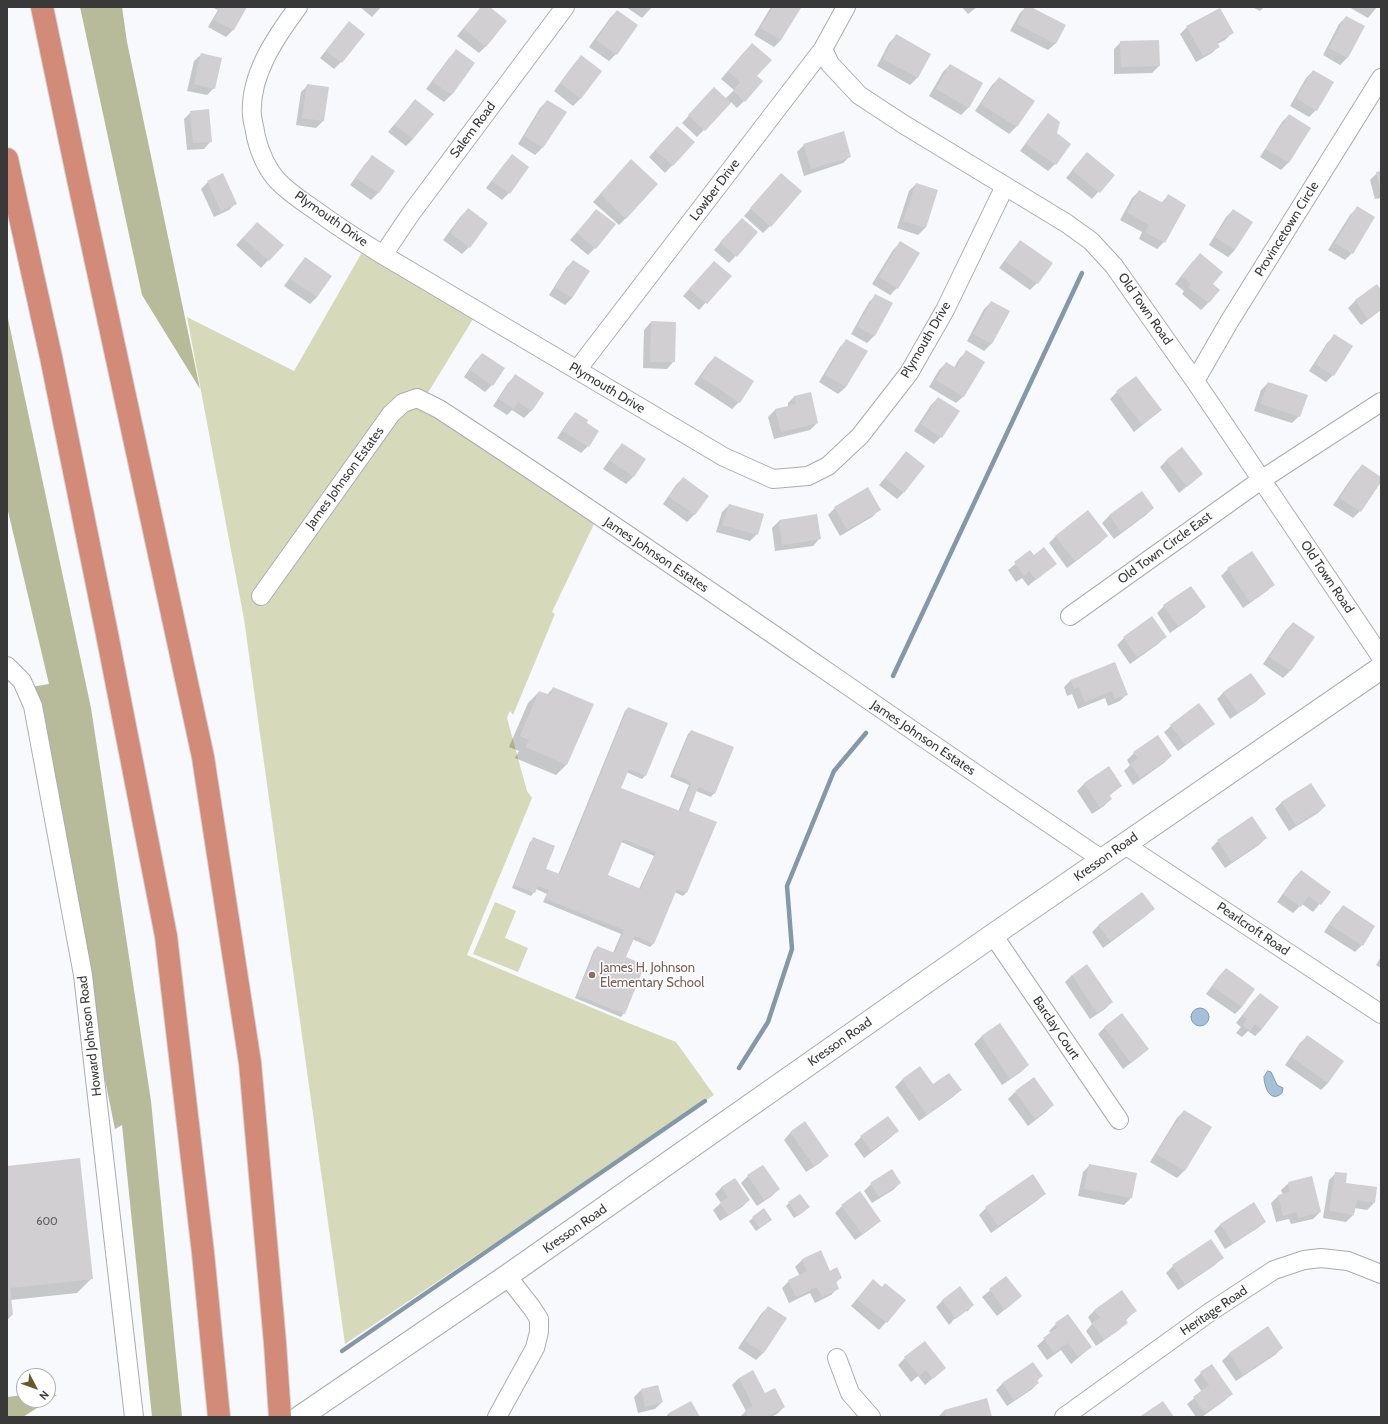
<!DOCTYPE html>
<html>
<head>
<meta charset="utf-8">
<style>
	body { margin:0 }
	#map { position:relative; width:1388px; height:1424px; overflow:hidden; background:#f8f9fc; font-family:Cabin,sans-serif }
	canvas { display:block }
	.frame { position:absolute; inset:0; border:8px solid #39393a; pointer-events:none }
	.north { position:absolute; left:16px; top:1368px; width:40px; height:40px; box-sizing:border-box; background:#fff; border:1px solid #b0b0b0; border-radius:50%; rotate:131deg; font-size:11px; font-weight:700; line-height:16px; text-align:center; color:#39393a }
	.north::after { content:''; display:block; margin:auto; width:14px; height:18px; background:#655b28; clip-path:polygon(50% 0,100% 100%,50% 72%,0 100%) }
</style>
</head>
<body>
<div id="map">
<canvas width="1388" height="1424"></canvas>
<div class="frame"></div>
<div class="north">N</div>
</div>
<script>
const context = document.querySelector('canvas').getContext('2d');
context.lineJoin = 'round';
function paint(path, color) { context.fillStyle = color; context.fill(path, 'evenodd'); }
function strokePath(path, color, width, dash) { context.strokeStyle = color; context.lineWidth = width; context.lineCap = dash ? 'butt' : 'round'; context.setLineDash(dash || []); context.stroke(path); }
function label(font, color, halo, rows, align = 'center') {
  context.font = font + ' Cabin,sans-serif'; context.lineWidth = 3; context.setLineDash([]); context.textBaseline = 'middle'; context.strokeStyle = halo; context.fillStyle = color; for (const [text, x, y, turn = 0] of rows) {
    context.save(); context.translate(x, y); context.rotate((+turn || 0) * Math.PI / 180); context.textAlign = isNaN(turn) ? turn : align; if (halo) context.strokeText(text, 0, 0); context.fillText(text, 0, 0); context.restore();
  }
}
paint(new Path2D(`
	M369,240L481,306L421,404L594,524L552,612L555,614L513,715L510,711L507,718L527,791L532,798L467,955L626,1022L676,1042L714,1095L345,1344L244,619L187,317L294,371Z
	M495,902L516,911L505,938L528,948L518,972L473,954Z`), '#d6daba');
paint(new Path2D(`
	M80,7H122L127,42L200,389L142,295Z
	M7,314L91,708L151,1101L182,1417H152L122,1125L115,1129L25,688L49,684L7,507Z
	M24,1395V1400H48V1395H57L23,1417H7V1397Z`), '#b7bb99');
const water = new Path2D(`
	M1191 1017a9 9 0 1 1 18 0a9 9 0 1 1-18 0Z
	M1268,1071L1271,1072L1277,1085L1283,1088L1282,1093C1270,1104 1264,1086 1264,1077Z`);
paint(water, '#a5c1da');
strokePath(water, '#8598aa', 1);
paint(new Path2D(`
	M212,7H246L233,30L226,37L208,27L218,10Z
	M360,7H381L372,17Z
	M481,7H489L486,46L479,53L457,36Z
	M626,7H652L642,18Z
	M771,7H797L799,8L781,40L774,47L754,35Z
	M962,7H977L968,14Z
	M1026,7H1029L1056,43L1048,50L1010,31L1020,13Z
	M1252,7H1264L1260,11Z
	M1349,7H1377L1368,18Z
	M617,11L616,54L609,61L589,47L610,18Z
	M1346,17L1364,27L1347,58L1340,65L1323,55L1339,24Z
	M349,23L341,62L334,69L320,58L342,30Z
	M1187,27L1232,33L1225,40L1217,44L1219,46L1212,53L1196,62L1180,34Z
	M896,36L930,54L917,78L910,85L877,66L889,43Z
	M1121,42L1159,66L1152,73L1114,74V49Z
	M456,51L474,63L451,95L444,102L426,89L449,58Z
	M745,51L756,77L744,101L737,108L731,102L697,137L682,123L707,96L725,99L734,90L721,79Z
	M202,54L214,88L207,95L187,91L194,61Z
	M581,57L601,72L580,99L573,106L554,91L574,64Z
	M950,65L982,84L968,108L961,115L929,96L943,72Z
	M1313,71L1316,110L1309,117L1290,106L1306,78Z
	M999,78L1033,101L1016,127L1009,134L975,111L992,85Z
	M308,85L323,121L316,128L296,125L301,92Z
	M415,100L413,139L406,146L388,132Z
	M547,101L565,112L542,148L535,155L518,144L540,108Z
	M191,112L211,141L204,149L187,150L184,119Z
	M1048,115L1055,164L1048,171L1020,151L1041,122Z
	M1289,115L1310,128L1288,163L1281,170L1260,157L1282,122Z
	M670,134L694,142L665,173L649,157Z
	M804,145L850,156L843,163L804,176L797,152Z
	M512,156L509,193L502,200L486,188L505,163Z
	M372,157L393,171L378,193L371,200L350,185L365,164Z
	M1080,161L1113,175L1092,199L1066,178Z
	M624,168L626,218L619,225L593,202Z
	M1381,172V198L1375,199L1370,180L1377,173Z
	M774,181L770,226L763,233L744,216Z
	M208,182L236,203L229,210L214,217L201,189Z
	M916,184L937,191L925,228L918,235L897,228L909,191Z
	M1139,191L1161,203L1168,196L1164,242L1157,249L1139,239L1142,232L1120,220L1132,198Z
	M1357,208L1352,253L1345,260L1328,250L1350,215Z
	M468,209L487,224L469,247L462,254L443,240L461,216Z
	M596,210L595,248L588,255L570,240Z
	M1233,210L1235,250L1228,257L1209,245L1226,217Z
	M735,226L757,233L729,263L714,250Z
	M250,230L282,245L261,268L236,245Z
	M1020,242L1037,283L1030,290L999,268L1013,249Z
	M900,243L897,288L890,295L872,284L893,250Z
	M306,258L331,276L317,297L310,304L284,286L299,265Z
	M573,261L589,271L572,298L565,305L549,295L566,268Z
	M1193,261L1211,285L1208,303L1201,310L1182,294L1184,291L1175,284Z
	M707,269L730,276L699,310L683,296Z
	M1376,286L1381,292V310L1361,325L1348,308L1355,301Z
	M876,295L892,304L874,336L867,343L851,334L869,302Z
	M991,302L1009,311L991,344L984,351L967,341L984,309Z
	M651,322L674,361L667,369L643,368L644,330Z
	M1334,336L1333,375L1326,382L1309,371L1327,343Z
	M847,340L866,351L846,387L838,394L819,382L840,347Z
	M966,352L964,396L956,403L929,387L939,370L946,363L954,368L959,359Z
	M482,354L492,385L485,392L464,377L475,361Z
	M715,357L739,402L732,409L694,384L708,364Z
	M515,376L542,393L531,411L524,418L512,410L507,415L493,406L508,383Z
	M1268,383L1299,416L1292,423L1254,411L1261,390Z
	M1117,392L1161,410L1134,432L1110,399Z
	M795,396L817,423L810,430L774,439L768,417L775,410L788,407V403Z
	M938,398L941,437L934,444L914,431L931,405Z
	M576,413L585,423L588,446L581,453L557,438L569,420Z
	M622,444L645,460L633,477L626,484L603,469L615,452Z
	M906,453L904,492L897,499L879,485Z
	M1167,460L1202,474L1179,493L1160,467Z
	M1362,466L1381,478V480L1360,511L1353,518L1333,505L1355,473Z
	M683,478L707,496L694,515L687,522L663,504L676,485Z
	M1141,492L1153,508L1146,515L1114,539L1102,523L1109,516Z
	M729,505L757,534L750,541L716,532L722,512Z
	M835,508L879,510L872,517L840,536L828,515Z
	M817,515L820,538L813,546L775,551L772,528L779,521Z
	M1056,536H1107L1100,543L1067,568L1049,543Z
	M1030,552L1034,556L1055,564L1028,586L1022,578L1016,582L1008,570Z
	M1228,569L1274,584L1267,591L1243,608L1221,576Z
	M1164,606L1204,607L1197,614L1170,633L1157,613Z
	M1293,623L1313,637L1290,671L1283,678L1263,664L1286,630Z
	M1165,637L1158,644L1130,664L1117,645L1124,638Z
	M1071,680L1127,694L1120,701L1108,706L1105,698L1078,709L1072,694L1067,696L1064,687Z
	M553,688L567,764L556,775L515,758L519,751L509,747L528,703L539,692L547,695Z
	M1224,692L1264,694L1257,701L1230,719L1217,699Z
	M628,708L646,775L642,779L626,772L620,788L678,812L689,785L670,777L688,734L691,731L714,793L711,797L696,791L687,811L686,893L683,896L674,892L653,944L650,947L632,939L625,958L624,1013L621,1017L575,998L594,950L598,947L613,953L621,934L543,902L547,894L536,889L531,896L512,888L530,842L534,839L545,869L558,875L625,711ZM621,842L654,856L639,889L607,876Z
	M1213,723L1206,730L1178,751L1164,732L1171,726Z
	M1134,753L1171,756L1164,763L1133,785L1124,771L1130,765L1127,760Z
	M1109,768L1121,786L1109,796L1111,799L1104,806L1092,814L1077,791L1084,784Z
	M1282,802L1325,806L1318,813L1289,831L1275,809Z
	M1252,817L1266,838L1259,845L1225,868L1211,848L1218,841Z
	M1301,871L1329,892L1313,912L1302,904L1293,913L1277,902L1294,878Z
	M1343,907L1362,945L1355,952L1324,932L1336,914Z
	M1153,909L1146,916L1103,948L1092,932L1099,925Z
	M1381,957V968L1376,965Z
	M1226,969L1254,989L1242,1007L1235,1014L1206,994L1219,976Z
	M1072,975L1112,1002L1105,1009L1090,1019L1065,982Z
	M1260,994L1262,1029L1255,1036L1248,1031L1242,1037L1236,1033L1241,1027L1236,1023L1253,1001Z
	M1000,1024L1028,1065L1021,1072L1002,1085L974,1044L981,1037Z
	M1105,1027L1147,1049L1140,1056L1123,1069L1098,1034Z
	M1308,1036L1343,1061L1328,1083L1321,1090L1285,1065L1300,1043Z
	M920,1067L933,1085L960,1090L953,1097L919,1121L895,1087L902,1080Z
	M1015,1092L1053,1105L1046,1112L1028,1126L1008,1099Z
	M1184,1111L1210,1127L1184,1171L1177,1178L1150,1162L1177,1118Z
	M887,1118L897,1131L890,1138L864,1158L854,1144L861,1137Z
	M791,1132L827,1156L820,1163L806,1172L784,1140Z
	M1090,1165L1135,1174L1131,1198L1124,1205L1078,1196L1083,1172Z
	M7,1167L92,1278L77,1293L11,1300L12,1315L7,1320Z
	M1336,1173L1345,1184L1374,1203L1367,1210L1354,1208L1353,1215L1346,1222L1323,1218L1329,1180Z
	M748,1176L779,1189L772,1196L757,1206L741,1183Z
	M900,1183L893,1190L872,1203L864,1191L871,1184Z
	M1289,1183L1320,1212L1313,1219L1291,1224L1289,1219L1276,1222L1271,1203L1278,1196L1283,1195L1281,1190Z
	M722,1187L749,1200L742,1207L720,1221L713,1210L721,1203L715,1194Z
	M1045,1193L1038,1200L991,1233L979,1215L986,1208Z
	M789,1203L805,1211L794,1218L786,1206Z
	M842,1206L880,1220L873,1227L855,1240L835,1213Z
	M764,1210L767,1223L756,1231L749,1221Z
	M1265,1221L1258,1228L1225,1249L1214,1231L1221,1224Z
	M1222,1258L1215,1265L1178,1290L1166,1273L1173,1266Z
	M802,1260L841,1278L835,1283L838,1288L831,1295L815,1303L810,1293L789,1303L782,1288L789,1281L800,1276L795,1267Z
	M1006,1277L1021,1296L997,1316L982,1297Z
	M866,1288H881L905,1300L879,1330L851,1306Z
	M943,1300L973,1305L967,1312V1310L952,1321V1322L949,1325L936,1307Z
	M768,1307L786,1319L763,1353L756,1360L738,1348L761,1314Z
	M1095,1310L1135,1311L1125,1321L1126,1323L1119,1330L1096,1346L1086,1331L1092,1324L1088,1317Z
	M1056,1324L1091,1347L1071,1364L1061,1350L1047,1360L1037,1346L1051,1333L1049,1331Z
	M1268,1328L1282,1348L1275,1355L1236,1381L1222,1361L1229,1354Z
	M905,1358L945,1368L925,1385L918,1376L911,1382L898,1365Z
	M1201,1373L1232,1394L1224,1401L1202,1417H1196L1187,1404L1202,1392L1194,1380Z
	M1041,1376L1037,1381L1038,1383L1031,1390L1007,1406L996,1390L1003,1383Z
	M739,1378L765,1394L784,1407L777,1414L771,1417H740L746,1411L732,1385Z
	M658,1386L662,1402L655,1409L638,1413L634,1397L641,1390Z
	M986,1399L991,1417H938L944,1411Z
	M669,1413L699,1417H666Z`), '#0003');
strokePath(new Path2D(`
	M893,676L1082,273
	M739,1068L768,1022L792,949L787,886L834,771L866,733
	M342,1351L705,1101`), '#8598aa', 4.5);
paint(new Path2D(`
	M221,7H247L234,30L214,20Z
	M481,7H490L507,21L486,47L464,29Z
	M773,7L801,8L781,40L760,28Z
	M1025,7H1031L1066,25L1056,44L1017,24Z
	M1220,8L1234,33L1217,42L1220,47L1203,56L1186,26Z
	M617,10L638,25L617,55L596,40Z
	M1346,16L1365,26L1348,58L1329,48Z
	M349,21L365,34L342,63L326,51Z
	M896,34L931,54L918,78L883,59Z
	M1159,40L1160,66L1121,67L1120,41Z
	M752,43L772,60L757,76L763,81L745,102L733,91L740,82L728,71Z
	M456,49L475,63L452,95L433,82Z
	M201,53L222,58L215,89L194,84Z
	M581,55L602,71L581,99L560,83Z
	M950,64L983,83L969,108L936,89Z
	M1313,70L1334,82L1317,111L1296,98Z
	M999,77L1035,101L1017,127L981,104Z
	M307,84L329,87L324,121L302,118Z
	M714,87L731,103L705,131L688,115Z
	M415,99L434,114L413,139L395,125Z
	M547,100L567,112L543,148L524,136Z
	M209,109L212,142L193,143L190,111Z
	M1048,113L1060,122L1057,133L1071,144L1056,165L1026,144Z
	M1289,114L1311,128L1289,163L1266,149Z
	M677,126L695,142L673,166L655,150Z
	M844,131L851,157L811,169L803,144Z
	M1087,152L1115,175L1100,193L1072,170Z
	M512,154L529,167L510,194L492,181Z
	M372,155L395,171L379,193L356,178Z
	M631,159L658,184L626,219L600,194Z
	M1381,171V188L1380,189L1376,172Z
	M223,173L237,204L221,211L207,181Z
	M781,173L802,191L771,227L750,208Z
	M916,183L938,190L926,228L903,221Z
	M1139,190L1163,203L1168,194L1186,205L1165,243L1145,232L1149,225L1127,212Z
	M1357,206L1375,217L1353,254L1335,243Z
	M468,208L488,223L470,248L450,233Z
	M596,209L616,224L596,249L577,233Z
	M1233,209L1253,222L1235,250L1215,237Z
	M742,218L758,232L737,257L720,242Z
	M257,222L284,245L269,261L243,238Z
	M1020,240L1053,263L1038,284L1005,261Z
	M900,241L920,253L898,289L879,277Z
	M1200,253L1223,272L1213,284L1220,290L1209,303L1188,287L1191,284L1181,276Z
	M305,257L332,276L317,297L290,279Z
	M573,260L590,271L572,298L555,287Z
	M714,261L732,276L707,304L689,289Z
	M1377,284L1381,290V309L1368,319L1355,300Z
	M875,294L893,303L875,336L857,327Z
	M991,301L1010,311L992,344L973,334Z
	M651,321L676,322L675,362H650Z
	M1334,334L1353,346L1334,376L1315,364Z
	M846,339L868,351L846,387L825,375Z
	M966,350L985,362L964,397L936,380L946,362L956,368Z
	M482,353L505,368L493,386L470,370Z
	M715,356L754,381L740,403L701,377Z
	M515,374L544,393L532,411L518,402L514,409L499,399Z
	M1136,376L1162,410L1142,425L1116,391Z
	M1268,382L1308,395L1300,417L1261,404Z
	M811,392L818,423L781,432L775,409L796,404L794,396Z
	M938,397L960,411L942,438L921,424Z
	M575,412L588,420L587,423L599,431L589,447L563,431Z
	M622,443L646,459L634,477L610,461Z
	M1182,447L1203,474L1187,487L1166,460Z
	M906,451L925,466L904,493L885,478Z
	M1362,464L1381,477V482L1361,512L1340,498Z
	M683,477L709,496L695,515L669,497Z
	M868,487L881,510L847,530L834,507Z
	M1142,491L1154,508L1121,532L1109,515Z
	M729,504L764,514L758,535L722,525Z
	M1088,510L1108,536L1075,561L1055,536Z
	M817,514L821,539L782,545L779,520Z
	M1044,547L1057,564L1036,580L1029,571L1024,576L1014,562L1030,550L1034,555Z
	M1252,551L1275,585L1250,602L1227,568Z
	M1191,586L1206,607L1178,626L1163,605Z
	M1152,616L1167,637L1137,657L1123,637Z
	M1293,622L1315,637L1291,671L1269,657Z
	M1115,662L1128,695L1115,699L1112,691L1085,702L1079,687L1074,689L1070,680Z
	M1251,673L1266,694L1238,713L1223,692Z
	M553,687L594,704L567,765L526,747L529,740L520,736L539,691L550,695Z
	M1199,703L1215,724L1186,745L1170,725Z
	M628,707L668,723L646,776L629,769L621,788L680,811L692,782L673,774L691,730L734,747L715,794L698,787L689,811L717,822L687,893L677,889L654,944L635,936L626,957L645,965L625,1014L577,995L597,946L615,953L624,930L546,899L549,890L538,886L535,893L514,885L533,837L555,846L546,869L560,874ZM623,839L656,852L641,889L608,875Z
	M1158,735L1172,756L1140,778L1130,764L1138,758L1133,752Z
	M1109,766L1122,786L1109,795L1112,799L1100,808L1084,783Z
	M1311,783L1326,806L1296,825L1281,802Z
	M1252,816L1267,838L1232,862L1217,840Z
	M1301,870L1331,892L1321,905L1308,896L1301,907L1283,894Z
	M1142,892L1155,909L1110,941L1098,925Z
	M1343,905L1375,926L1363,946L1330,925Z
	M1087,964L1113,1002L1097,1013L1072,975Z
	M1226,968L1255,989L1242,1007L1212,986Z
	M1260,993L1279,1007L1262,1029L1255,1024L1250,1031L1243,1025L1247,1019L1242,1016Z
	M1122,1013L1149,1049L1131,1063L1104,1027Z
	M1000,1023L1029,1065L1010,1079L981,1036Z
	M1307,1035L1344,1061L1328,1083L1292,1057Z
	M920,1066L933,1084L949,1073L962,1090L927,1115L902,1079Z
	M1034,1077L1054,1105L1035,1119L1015,1091Z
	M1184,1110L1212,1127L1185,1171L1156,1154Z
	M888,1116L899,1131L871,1151L860,1136Z
	M805,1121L829,1156L814,1166L790,1132Z
	M80,1158L93,1279L10,1288L13,1315L7,1316V1166Z
	M1089,1164L1137,1173L1132,1198L1084,1189Z
	M763,1165L780,1189L764,1200L747,1175Z
	M892,1169L901,1183L879,1197L870,1183Z
	M1335,1172L1347,1173L1346,1183L1377,1187L1375,1203L1357,1200L1354,1215L1329,1211Z
	M1033,1174L1046,1194L998,1226L985,1207Z
	M1312,1176L1321,1212L1298,1218L1296,1212L1283,1216L1278,1195L1290,1192L1288,1182Z
	M735,1178L750,1200L728,1215L720,1203L728,1197L721,1187Z
	M860,1191L881,1221L862,1234L841,1205Z
	M800,1194L810,1207L798,1216L788,1202Z
	M1254,1202L1266,1222L1233,1243L1220,1224Z
	M764,1208L772,1220L760,1228L752,1217Z
	M1211,1239L1224,1258L1185,1284L1172,1265Z
	M821,1250L830,1271L837,1267L842,1278L836,1281L839,1289L822,1297L817,1287L796,1297L788,1280L807,1271L802,1259Z
	M1006,1276L1022,1296L1005,1310L989,1289Z
	M873,1279L882,1287L885,1283L906,1300L887,1323L857,1299Z
	M960,1286L974,1305L956,1319L942,1300Z
	M1122,1290L1137,1311L1125,1319L1128,1323L1104,1340L1092,1323L1100,1318L1094,1310Z
	M768,1306L787,1318L764,1353L745,1341Z
	M1068,1314L1092,1347L1078,1357L1068,1343L1054,1353L1043,1338L1058,1327L1055,1323Z
	M1268,1326L1283,1348L1243,1375L1229,1353Z
	M925,1341L946,1368L933,1379L926,1370L919,1376L904,1357Z
	M1033,1362L1043,1376L1037,1380L1039,1383L1014,1400L1002,1383Z
	M1212,1364L1233,1394L1205,1413L1193,1397L1209,1385L1200,1372Z
	M753,1370L765,1393L775,1388L785,1407L766,1417H748L745,1411L753,1406L739,1378Z
	M658,1385L663,1402L645,1407L641,1389Z
	M987,1398L992,1417H946L944,1410Z
	M691,1401L700,1417H671L669,1413Z
	M1163,1401L1174,1417H1139Z`), '#d1cfd1');
const minor = new Path2D(`
	M298,7C275,38 249,76 252,116C253,123 255,130 256,137C260,153 266,168 277,180C288,192 302,201 315,210C337,226 360,241 383,255L724,457L773,479L808,476L828,466L860,436L909,373L945,310L1005,186
	M823,49L830,64L859,95L903,124L1066,223L1091,241L1114,266L1195,381L1381,657
	M383,255L412,212L565,7
	M577,370L823,49L846,7
	M1195,381L1229,322L1381,78
	M261,596L391,414L403,403L417,398L439,409C663,555 881,711 1103,860
	M1070,616L1261,480L1381,402
	M7,666L22,681L33,706L83,975L134,1417
	M1125,845L1381,1014
	M993,935L1119,1120
	M837,1358L850,1393L871,1417
	M497,1417L535,1348L539,1332V1319L532,1308L507,1276
	M1064,1417L1210,1312L1274,1270L1304,1260L1321,1258L1348,1261L1381,1274`);
const tertiary = new Path2D(`
	M300,1417L507,1276L993,935L1381,668`);
const motorway = new Path2D(`
	M42,7L78,179L203,757L250,1063L275,1343L280,1417
	M7,159L51,357L107,634L166,936L203,1253L219,1417`);
strokePath(minor, '#abacaf', 20);
strokePath(tertiary, '#abacaf', 24);
strokePath(motorway, '#d3d3d4', 24);
strokePath(minor, '#fff', 18);
strokePath(tertiary, '#fff', 22);
strokePath(motorway, '#d38b79', 22);
for (const [x, y, r, color] of [
	[592,975,4,"#8d6e63"]
]) { const dot = new Path2D(); dot.arc(x, y, r, 0, 2 * Math.PI); context.fillStyle = color; context.fill(dot); strokePath(dot, '#fff', 1.5); }
label('11px', '#5f5e60', null, [
	["600",47,1222]
]);
label('13px', '#39393a', '#fff', [
	["Salem Road",473,130,-53],
	["Lowber Drive",715,190,-53],
	["Plymouth Drive",331,219,35],
	["Provincetown Circle",1287,229,-58],
	["Old Town Road",1145,309,55],
	["Plymouth Drive",926,340,-60],
	["Plymouth Drive",607,388,31],
	["James Johnson Estates",345,478,-54],
	["Old Town Circle East",1165,548,-36],
	["James Johnson Estates",656,555,34],
	["Old Town Road",1327,577,56],
	["James Johnson Estates",923,738,34],
	["Kresson Road",1106,857,-35],
	["Pearlcroft Road",1253,929,34],
	["Barclay Court",1056,1028,56],
	["Howard Johnson Road",90,1036,-97],
	["Kresson Road",840,1042,-35],
	["Kresson Road",575,1229,-35],
	["Heritage Road",1214,1311,-34]
]);
label('13px', '#785e54', '#fff', [
	["James H. Johnson",600,968],
	["Elementary School",600,983]
], 'left');
</script>
</body>
</html>
